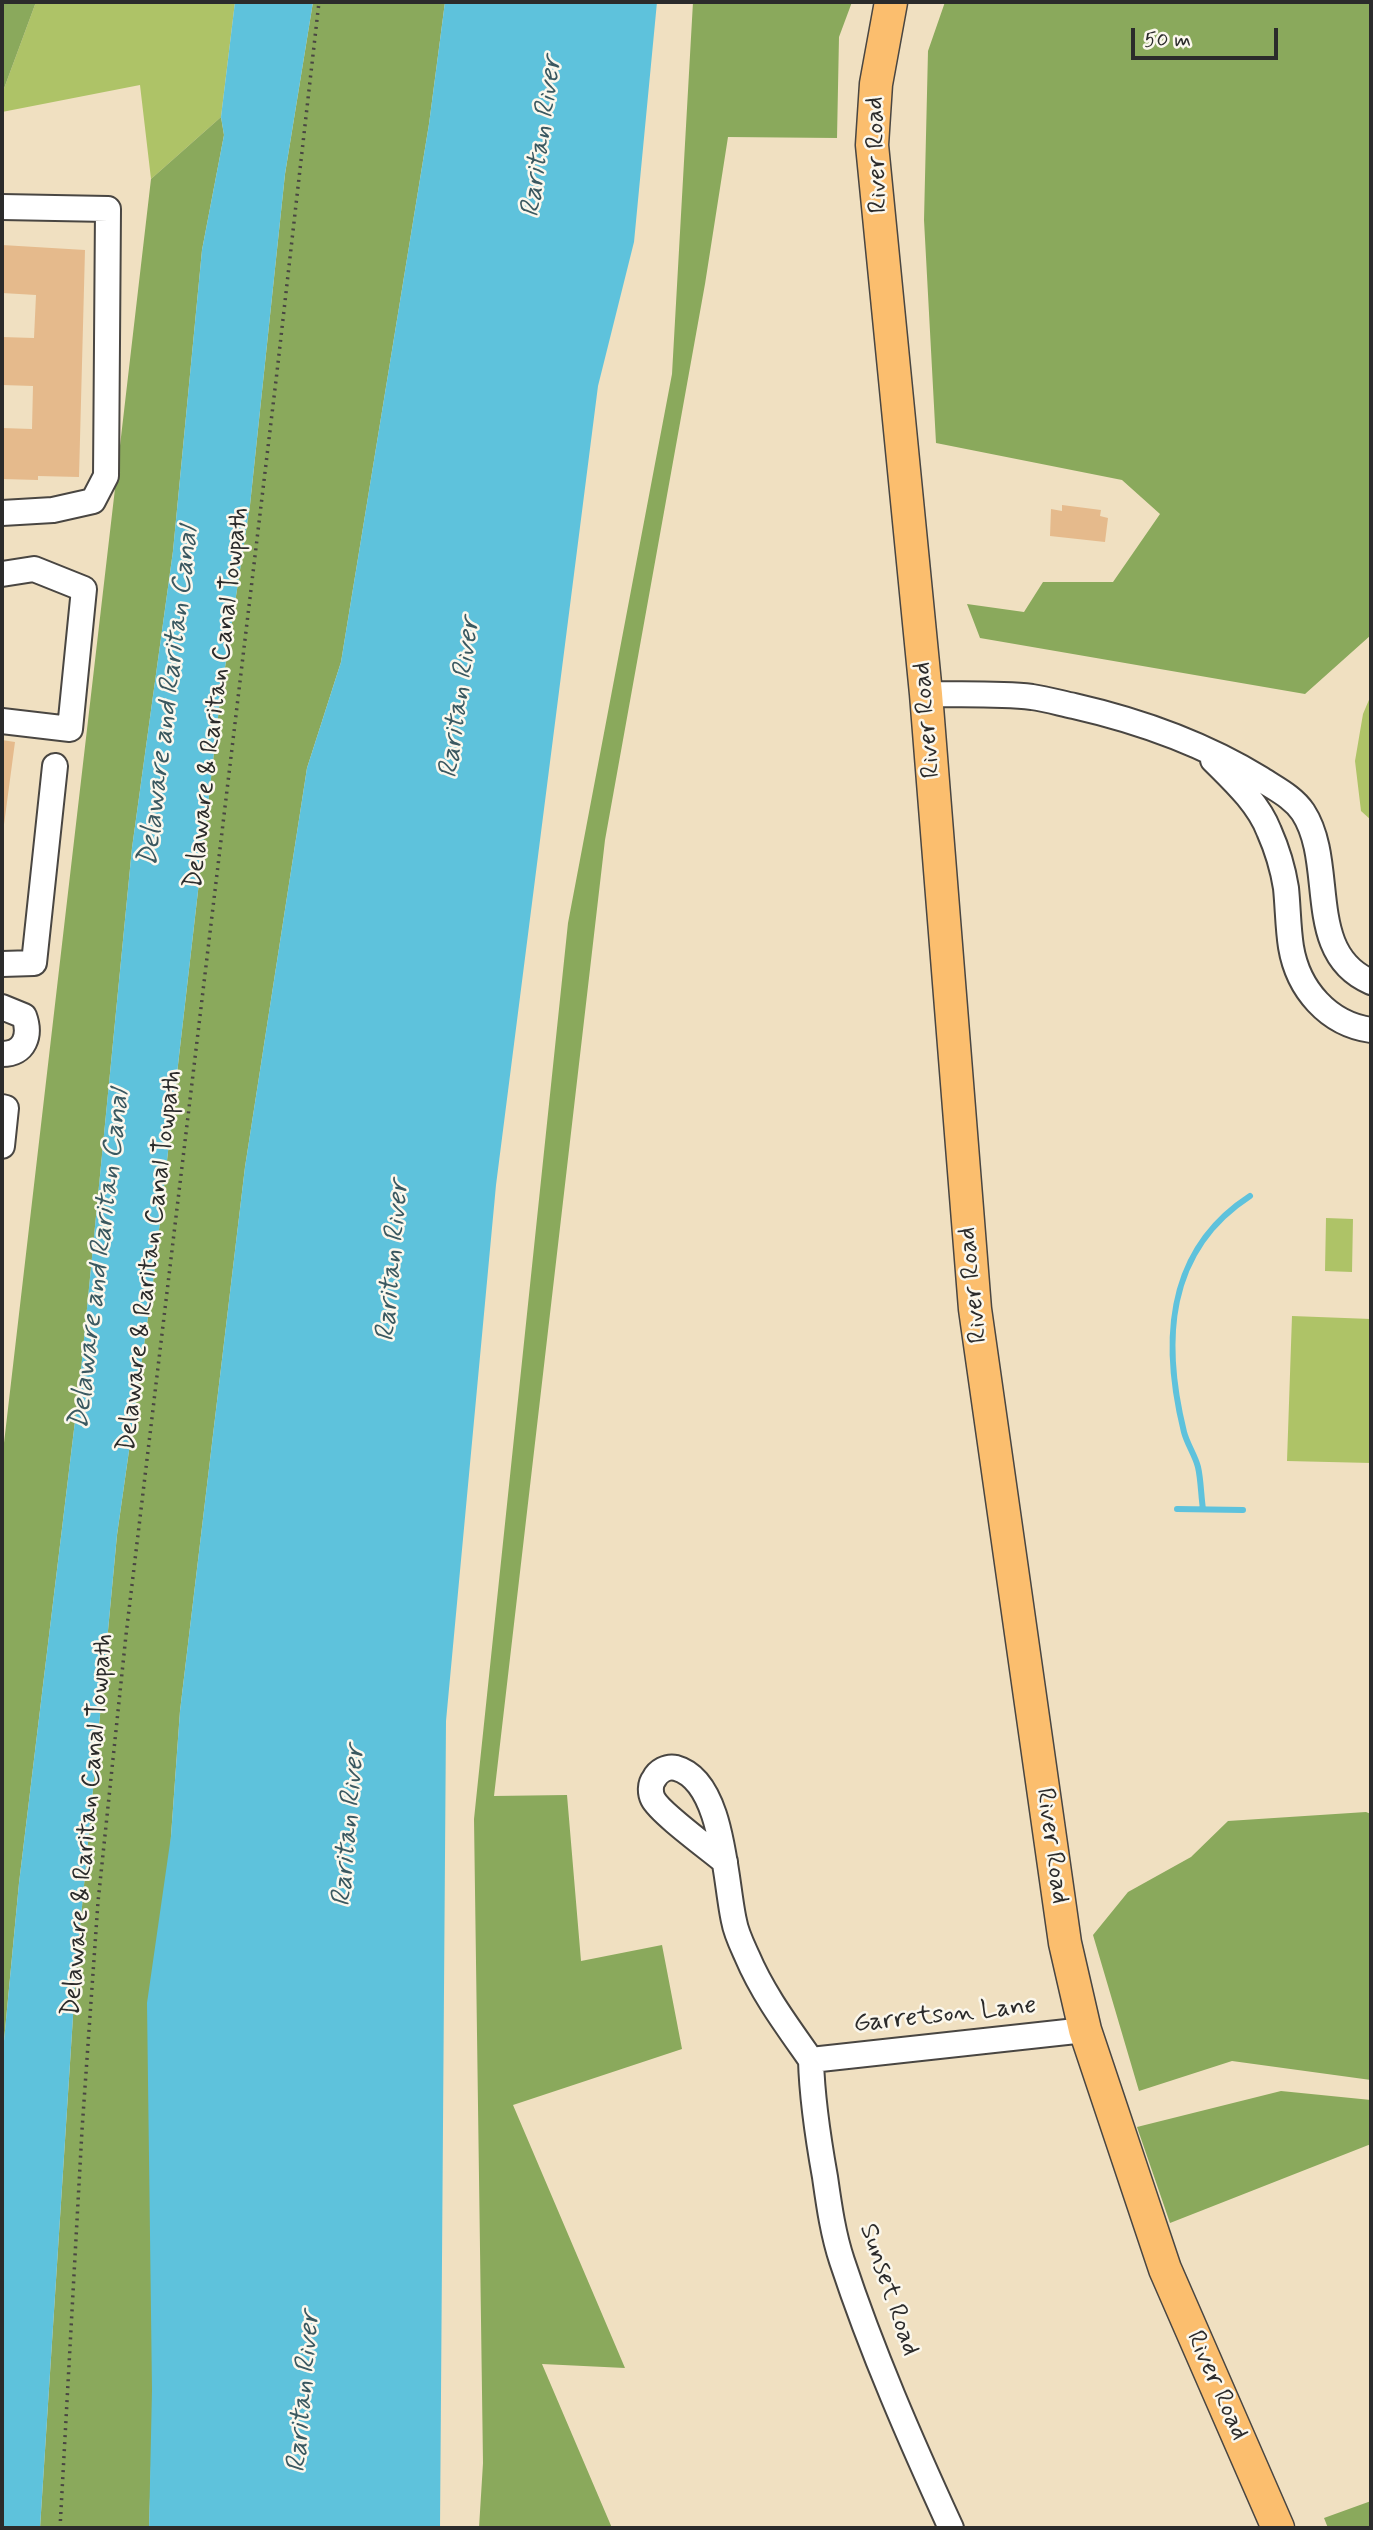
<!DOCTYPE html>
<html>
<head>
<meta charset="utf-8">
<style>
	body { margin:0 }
	#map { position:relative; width:1373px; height:2530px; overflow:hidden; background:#f0e0c1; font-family:Mynerve,sans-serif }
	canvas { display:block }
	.frame { position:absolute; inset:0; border:4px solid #2b2b2b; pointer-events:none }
	.scale { position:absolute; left:1131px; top:28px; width:147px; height:32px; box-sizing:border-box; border:4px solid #2b2b2b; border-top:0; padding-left:9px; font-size:21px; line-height:24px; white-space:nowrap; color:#2b2b2b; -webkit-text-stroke:5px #fbf7ec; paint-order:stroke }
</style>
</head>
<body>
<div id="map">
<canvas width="1373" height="2530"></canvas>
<div class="frame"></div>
<div class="scale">50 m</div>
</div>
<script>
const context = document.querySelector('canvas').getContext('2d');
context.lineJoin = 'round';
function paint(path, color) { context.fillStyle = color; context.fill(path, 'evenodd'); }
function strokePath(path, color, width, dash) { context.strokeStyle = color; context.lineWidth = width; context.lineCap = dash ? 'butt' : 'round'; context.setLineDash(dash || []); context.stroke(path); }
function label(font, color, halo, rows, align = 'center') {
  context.font = font + ' Mynerve,sans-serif'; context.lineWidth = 5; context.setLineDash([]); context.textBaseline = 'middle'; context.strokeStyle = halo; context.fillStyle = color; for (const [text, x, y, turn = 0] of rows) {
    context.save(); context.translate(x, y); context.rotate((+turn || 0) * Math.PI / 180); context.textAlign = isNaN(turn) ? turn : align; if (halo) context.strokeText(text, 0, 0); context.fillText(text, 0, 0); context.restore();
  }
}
paint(new Path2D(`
	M36,2H235L221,117L151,179L140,85L2,112V94Z
	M1371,695V820L1361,811L1355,761L1363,714Z
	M1326,1218L1353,1219L1352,1272L1325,1271Z
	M1292,1316L1371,1319V1463L1287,1461Z`), '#aec367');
paint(new Path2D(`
	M2,2H36L2,94Z
	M313,2H445L429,124L341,662L307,768L245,1167L180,1711L171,1836L149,2528H40L76,1970L117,1535L153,1282L220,700L250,505L285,174Z
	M693,2H852L839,37L837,138L728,137L705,284L605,840L494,1796L567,1795L581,1961L662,1945L682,2049L513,2105L625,2368L542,2364L612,2528H479L483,2463L474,1819L568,923L672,374Z
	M945,2H1371V635L1305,694L980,638L967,604L1024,612L1043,582H1113L1160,514L1122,480L936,443L924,220L928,51Z
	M221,117L224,135L202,250L173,551L132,848L80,1380L19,1883L2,2062V1460L151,179Z
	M1366,1812L1371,1814V2080L1232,2061L1139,2091L1093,1935L1128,1892L1191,1857L1228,1821Z
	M1281,2091L1371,2100V2144L1170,2223L1137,2127Z
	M1371,2501V2528H1328L1324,2518Z`), '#8aa95c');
paint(new Path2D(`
	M235,2H313L285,174L250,505L220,700L153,1282L117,1535L76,1970L40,2528H2V2062L19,1883L80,1380L132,848L173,551L202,250L224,135L221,117Z
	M445,2H657L634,242L598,386L496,1185L446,1721L440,2528H149L152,2390L147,2003L171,1836L180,1711L245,1167L307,768L341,662L429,124Z`), '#5ec2dc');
strokePath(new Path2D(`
	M1177,1509L1243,1510
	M1203,1509C1201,1496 1201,1480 1198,1467C1195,1455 1187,1444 1184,1432C1162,1343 1165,1251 1250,1196`), '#5ec2dc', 6);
paint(new Path2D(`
	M2,245L85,250L79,477L38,476V480L2,479V428L32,429L33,386L2,385V337L34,338L36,295L2,293Z
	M1062,505L1101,510L1100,516L1108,518L1105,542L1050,536L1051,509L1062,511Z
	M2,740L15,742L3,832H2Z`), '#e5ba8c');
const minor = new Path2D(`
	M2,207L108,209L106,476L93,501L53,510L2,513
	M2,574L34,569L84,589L70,729L2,721
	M926,694C961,695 998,693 1032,697C1046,699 1060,703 1074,706C1140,721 1204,744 1261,779C1276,789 1293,797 1303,812C1337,864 1303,953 1371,982
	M1213,760C1234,781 1258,803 1269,831C1277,849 1283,869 1286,888C1288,908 1288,928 1291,947C1298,989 1328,1024 1371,1030
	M2,964L34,963L55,766
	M2,1007L24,1016C31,1035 25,1054 2,1054
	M2,1107L6,1108L2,1146
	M725,1862C711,1850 660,1813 653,1799C650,1793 650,1784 654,1779C658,1771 667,1766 676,1768C724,1781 725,1882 734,1921C736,1933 742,1945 747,1956C763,1994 788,2027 811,2060
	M811,2060C812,2099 818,2138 825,2177C829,2205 833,2234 842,2261C872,2352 911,2441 951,2528
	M811,2060L1085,2030`);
const major = new Path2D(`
	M891,2L876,84L872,145L926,694L975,1309L1065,1943L1085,2030L1165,2269L1278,2528`);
strokePath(minor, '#494642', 28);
strokePath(major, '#494642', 35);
strokePath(new Path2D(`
	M60,2528L82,2130L98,1902L126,1635L277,372L319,2`), '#494642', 3.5, [2, 5]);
strokePath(minor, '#fff', 24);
strokePath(major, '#fbbe6e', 32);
label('26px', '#2b2b2b', '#fbf7ec', [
	["River Road",878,155,-92],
	["Delaware & Raritan Canal Towpath",218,698,-83],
	["River Road",928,720,-95],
	["Delaware & Raritan Canal Towpath",151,1261,-83],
	["River Road",974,1285,-96],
	["Delaware & Raritan Canal Towpath",89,1825,-85],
	["River Road",1051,1846,82],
	["Garretson Lane",945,2016,-6],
	["Sunset Road",888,2290,71],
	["River Road",1216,2386,66]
]);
label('italic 28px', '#3a5860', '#fbf7ec', [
	["Raritan River",543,137,-82],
	["Delaware and Raritan Canal",170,697,-83],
	["Raritan River",461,698,-82],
	["Delaware and Raritan Canal",101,1260,-83],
	["Raritan River",394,1261,-85],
	["Raritan River",350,1826,-85],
	["Raritan River",305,2392,-85]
]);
</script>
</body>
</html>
